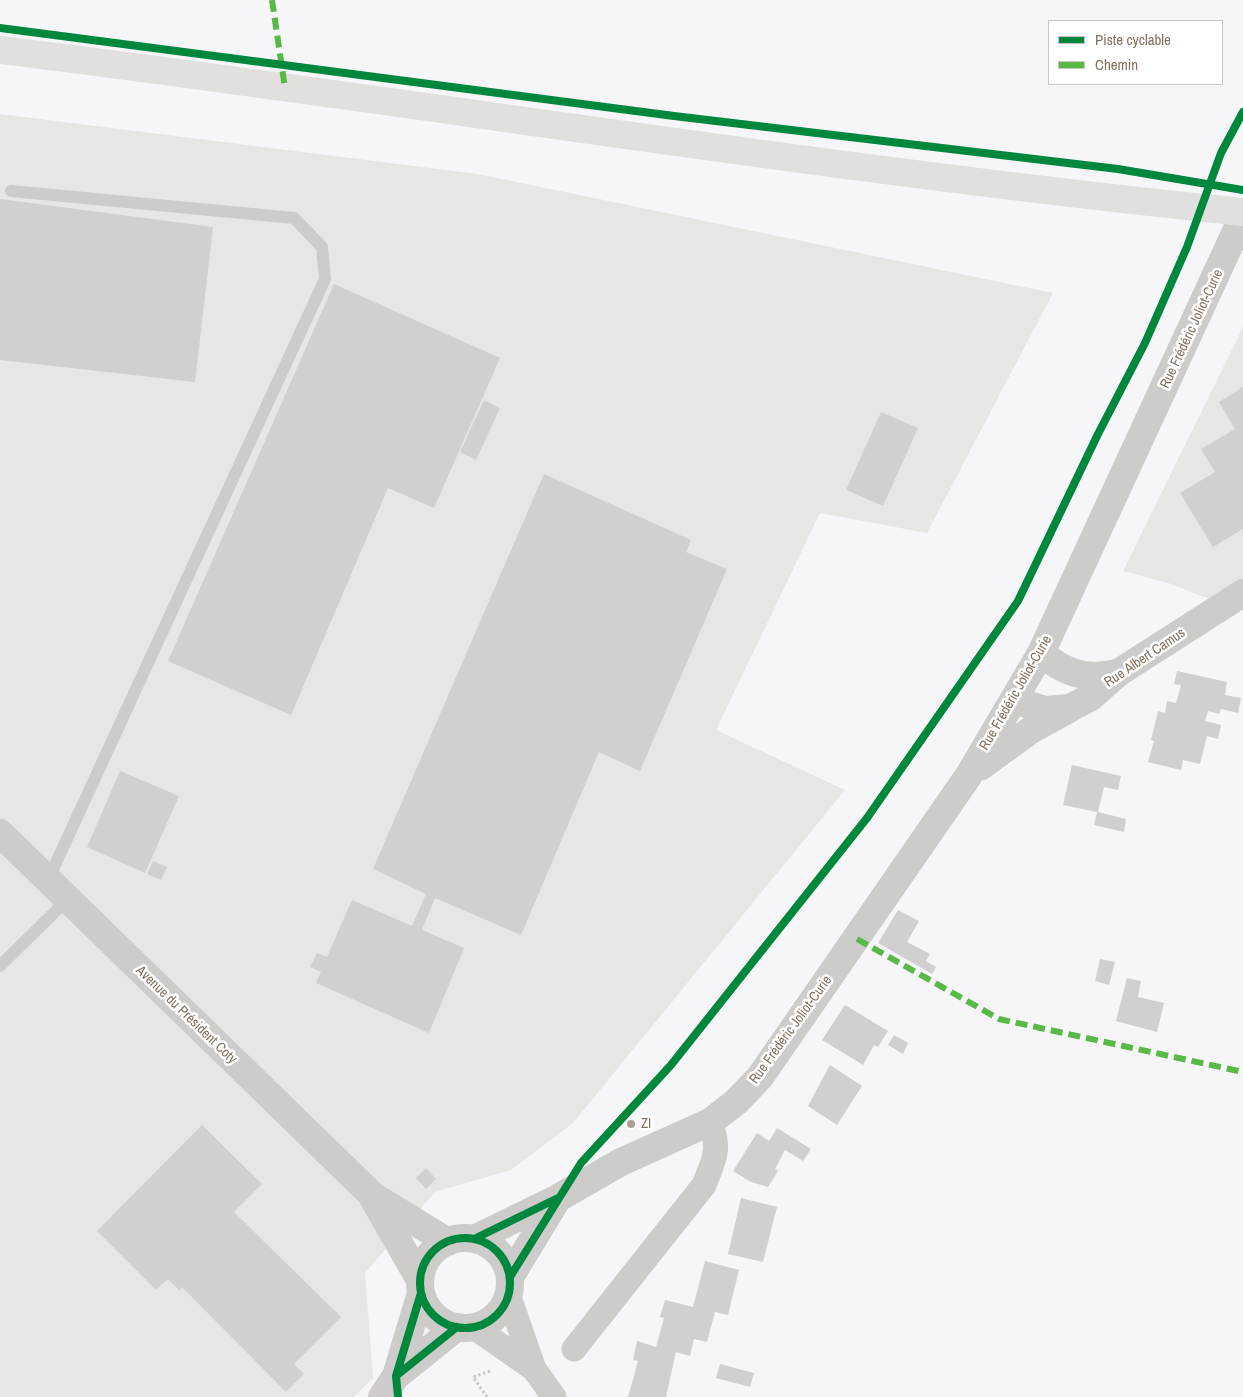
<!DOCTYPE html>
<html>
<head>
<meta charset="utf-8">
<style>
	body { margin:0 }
	#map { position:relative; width:1243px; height:1397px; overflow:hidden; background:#f6f6f8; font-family:"Archivo Narrow",sans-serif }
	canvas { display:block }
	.legend { position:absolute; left:1048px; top:20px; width:175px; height:65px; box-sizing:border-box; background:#fff; border:1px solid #cdc6bf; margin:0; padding:6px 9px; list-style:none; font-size:15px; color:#837160 }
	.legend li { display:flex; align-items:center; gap:10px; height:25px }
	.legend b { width:25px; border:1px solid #cdc6bf }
</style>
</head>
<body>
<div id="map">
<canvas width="1243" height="1397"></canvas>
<ul class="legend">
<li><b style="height:6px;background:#00873e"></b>Piste cyclable</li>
<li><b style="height:6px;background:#58b947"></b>Chemin</li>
</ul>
</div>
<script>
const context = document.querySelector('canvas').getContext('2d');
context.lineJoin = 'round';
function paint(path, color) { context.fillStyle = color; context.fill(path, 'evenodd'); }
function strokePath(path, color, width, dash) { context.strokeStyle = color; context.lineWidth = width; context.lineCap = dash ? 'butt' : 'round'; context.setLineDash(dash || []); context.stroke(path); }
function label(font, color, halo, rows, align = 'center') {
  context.font = font + ' "Archivo Narrow",sans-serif'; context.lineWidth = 5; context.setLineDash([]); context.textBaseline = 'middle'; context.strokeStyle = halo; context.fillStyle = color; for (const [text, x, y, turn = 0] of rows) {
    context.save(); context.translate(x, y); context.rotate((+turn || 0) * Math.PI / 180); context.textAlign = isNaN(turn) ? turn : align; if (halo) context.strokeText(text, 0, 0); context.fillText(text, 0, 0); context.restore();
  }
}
paint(new Path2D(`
	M0,114L478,174L1053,293L927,533L820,513L716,730L845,790L573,1123L511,1170L435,1192L365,1273L373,1378L354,1397H0Z
	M1243,327V593L1225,605L1168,583L1123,571Z`), '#e8e6e5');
paint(new Path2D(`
	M0,199L213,227L195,382L0,360Z
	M334,284L500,358L434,508L388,488L291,715L168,661Z
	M1243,387V529L1213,547L1180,493L1215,472L1201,449L1235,429L1219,402Z
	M484,400L500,408L476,460L460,452Z
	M881,412L918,428L883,506L846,490Z
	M544,474L691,540L686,552L727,569L640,771L599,752L521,935L435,898L422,930L464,948L429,1033L316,983L321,972L310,967L317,953L327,957L352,900L412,926L426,894L373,869Z
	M1177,671L1227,682L1225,695L1241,698L1238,713L1221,709L1219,714L1208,711L1205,721L1221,725L1218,739L1207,736L1200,764L1183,760L1181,770L1148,762L1154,741L1151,740L1158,711L1165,713L1167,701L1176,703L1181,685L1174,684Z
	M1072,765L1121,776L1118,790L1104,787L1098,812L1126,819L1124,832L1094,825L1097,812L1063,805Z
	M120,771L179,796L145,873L87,847Z
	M153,861L167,867L161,880L147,874Z
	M898,910L919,921L907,942L930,954L926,961L936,967L932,974L878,943Z
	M1100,959L1115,962L1109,985L1095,981Z
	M1127,978L1141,981L1138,997L1164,1003L1157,1032L1116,1021Z
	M845,1005L888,1031L878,1047L874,1045L863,1065L822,1040Z
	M894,1035L908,1043L903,1054L888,1045Z
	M830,1065L862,1086L837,1125L808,1106Z
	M202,1125L262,1184L234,1212L341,1317L294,1364L304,1374L286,1392L182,1287L180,1291L168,1279L156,1290L97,1231Z
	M777,1128L811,1149L803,1161L785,1150L775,1169L778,1171L768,1187L751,1182L733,1171L757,1133L769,1141Z
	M426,1168L436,1179L426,1189L416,1178Z
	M741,1198L777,1207L763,1262L728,1254Z
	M705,1261L739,1270L728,1315L715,1312L707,1342L694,1339L690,1356L676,1352L666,1397H628L638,1361L633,1360L637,1341L656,1347L664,1318L660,1317L665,1300L693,1307Z
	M720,1364L754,1373L750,1387L716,1378Z`), '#d1cfcf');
strokePath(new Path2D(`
	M487,1397L473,1377L490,1371`), '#cbc9c8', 3, [2.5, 2.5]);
strokePath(new Path2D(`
	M11,191L294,218L322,247L325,279L48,880
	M0,966L68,899`), '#cecccb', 12);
strokePath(new Path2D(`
	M509,1297L534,1369
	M474,1327L534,1369L554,1397
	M574,1349L704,1185C714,1159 721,1150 710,1122`), '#cecccb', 25);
strokePath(new Path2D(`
	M1041,653C1066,674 1086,680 1118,673
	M1014,700L1045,710L1070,708L1091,697L1118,673L1243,593
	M980,767L1031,730L1069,709
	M0,833L373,1196L448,1242
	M373,1198L420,1280
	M420 1283a45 45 0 1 1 90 0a45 45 0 1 1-90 0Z
	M474,1239L558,1198L621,1162L710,1122L736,1102L760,1077L969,775L1041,653L1243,216
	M510,1277L558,1198
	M396,1376L457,1327
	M382,1397L396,1376L421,1293`), '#cecccb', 28);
strokePath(new Path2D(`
	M0,50C415,101 827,170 1243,212`), '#e1e0df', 28);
strokePath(new Path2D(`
	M272,0L285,88
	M857,939L999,1019L1243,1072`), '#58b947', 6, [12, 6]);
strokePath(new Path2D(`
	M0,28L674,116L1118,169L1243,190
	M420 1283a45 45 0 1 1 90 0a45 45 0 1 1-90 0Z
	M474,1239L558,1198
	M510,1277L581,1163L671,1065L867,818L1018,601L1098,434L1145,343L1187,247L1221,153L1243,112
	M396,1376L457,1327
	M398,1397L396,1376L421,1293`), '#00873e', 8);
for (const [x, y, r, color] of [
	[631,1124,5,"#aba095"]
]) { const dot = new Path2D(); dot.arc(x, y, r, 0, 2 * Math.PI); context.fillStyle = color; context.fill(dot); strokePath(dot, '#fff', 2); }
label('14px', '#837160', '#fff', [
	["Rue Frédéric Joliot-Curie",1192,329,-65],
	["Rue Albert Camus",1145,658,-34],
	["Rue Frédéric Joliot-Curie",1016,693,-60],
	["Avenue du Président Coty",186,1015,44],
	["Rue Frédéric Joliot-Curie",791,1030,-54]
]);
label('14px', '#837160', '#fff', [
	["ZI",641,1124]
], 'left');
</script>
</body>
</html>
